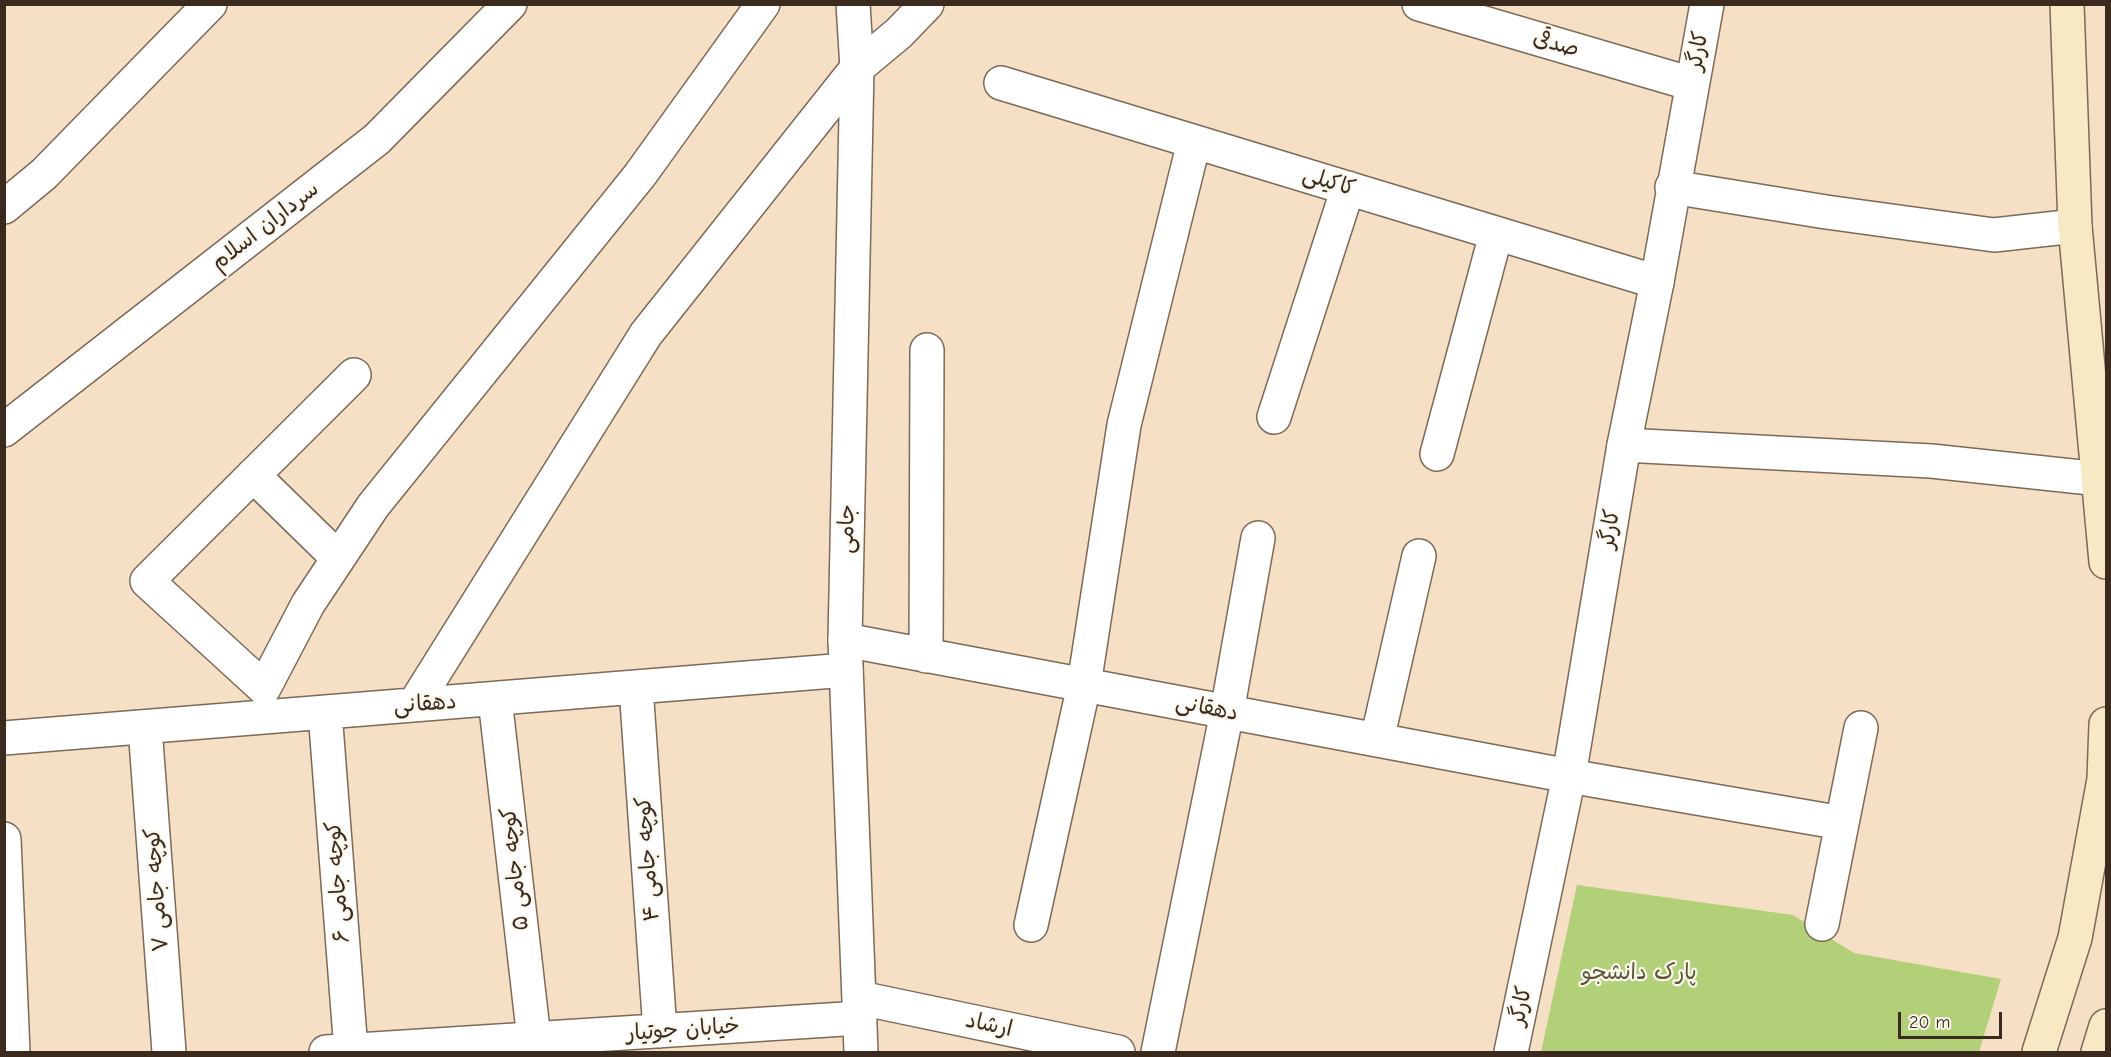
<!DOCTYPE html>
<html>
<head>
<meta charset="utf-8">
<style>
	body { margin:0 }
	#map { position:relative; width:2111px; height:1057px; overflow:hidden; background:#f5dfc5; font-family:"Comic Neue",sans-serif }
	canvas { display:block }
	.frame { position:absolute; inset:0; border:6px solid #3b2a1e; pointer-events:none }
	.scale { position:absolute; left:1898px; top:1012px; width:104px; height:27px; box-sizing:border-box; border:3px solid #3b2a1e; border-top:0; padding-left:8px; font-size:18px; line-height:21px; white-space:nowrap; color:#3b2a1e; -webkit-text-stroke:4px #fbf7ec; paint-order:stroke }
</style>
</head>
<body>
<div id="map">
<canvas width="2111" height="1057"></canvas>
<div class="frame"></div>
<div class="scale">20 m</div>
</div>
<script>
const context = document.querySelector('canvas').getContext('2d');
context.lineJoin = 'round';
function paint(path, color) { context.fillStyle = color; context.fill(path, 'evenodd'); }
function strokePath(path, color, width, dash) { context.strokeStyle = color; context.lineWidth = width; context.lineCap = dash ? 'butt' : 'round'; context.setLineDash(dash || []); context.stroke(path); }
function label(font, color, halo, rows, align = 'center') {
  context.font = font + ' "Comic Neue","Playpen Sans Arabic",sans-serif'; context.lineWidth = 4.5; context.setLineDash([]); context.textBaseline = 'middle'; context.strokeStyle = halo; context.fillStyle = color; for (const [text, x, y, turn = 0] of rows) {
    context.save(); context.translate(x, y); context.rotate((+turn || 0) * Math.PI / 180); context.textAlign = isNaN(turn) ? turn : align; if (halo) context.strokeText(text, 0, 0); context.fillText(text, 0, 0); context.restore();
  }
}
paint(new Path2D(`
	M1577,885L1793,915L1854,953L2001,979L1979,1052H1541Z`), '#b1d078');
const minor = new Path2D(`
	M1419,4L1692,84
	M1001,83L1657,282
	M1672,187L1826,212L1994,235L2075,226
	M4,207L44,174L210,4
	M354,375L147,581L264,688L308,604L373,506L640,175L763,4
	M1274,417L1348,188
	M1624,445L1931,461L2100,479
	M1437,454L1496,234
	M253,475L338,558
	M845,640L1569,776L1842,823
	M926,656L927,350
	M636,687L660,1031
	M495,699L534,1039
	M414,705L646,334L857,68L899,33L927,4
	M325,712L351,1051
	M145,727L169,1052
	M4,738L846,670
	M1377,740L1419,556
	M4,839L13,1052
	M1822,924L1861,728
	M1031,925L1084,685L1124,425L1194,142
	M860,998L1118,1052
	M326,1052L860,1018
	M1158,1052L1227,712L1258,538`);
const tertiary = new Path2D(`
	M853,4L857,68L845,640L861,1052
	M4,430L377,139L510,4
	M1511,1052L1569,776L1624,445L1657,282L1707,4`);
const secondary = new Path2D(`
	M2067,4L2075,226L2106,562
	M2039,1052L2075,938L2104,779L2106,724
	M2098,1052L2106,1026`);
strokePath(minor, '#7c6958', 36);
strokePath(tertiary, '#7c6958', 36);
strokePath(secondary, '#7c6958', 36);
strokePath(minor, '#fff', 33);
strokePath(tertiary, '#fff', 33);
strokePath(secondary, '#f7e9c3', 33);
label('22px', '#3b2a1e', '#fbf7ec', [
	["صدقی",1556,44,16],
	["کارگر",1698,51,-80],
	["کاکیلی",1329,182,17],
	["سرداران اسلام",265,226,-38],
	["جامی",847,529,-89],
	["کارگر",1610,529,-81],
	["دهقانی",425,704,-4],
	["دهقانی",1207,708,11],
	["کوچه جامی ۴",648,859,-94],
	["کوچه جامی ۵",515,869,-96],
	["کوچه جامی ۶",338,882,-94],
	["کوچه جامی ۷",157,890,-94],
	["کارگر",1521,1006,-78],
	["ارشاد",989,1025,12],
	["خیابان جوتیار",683,1030,-4]
]);
label('22px', '#585434', '#fbf7ec', [
	["پارک دانشجو",1639,973]
]);
</script>
</body>
</html>
